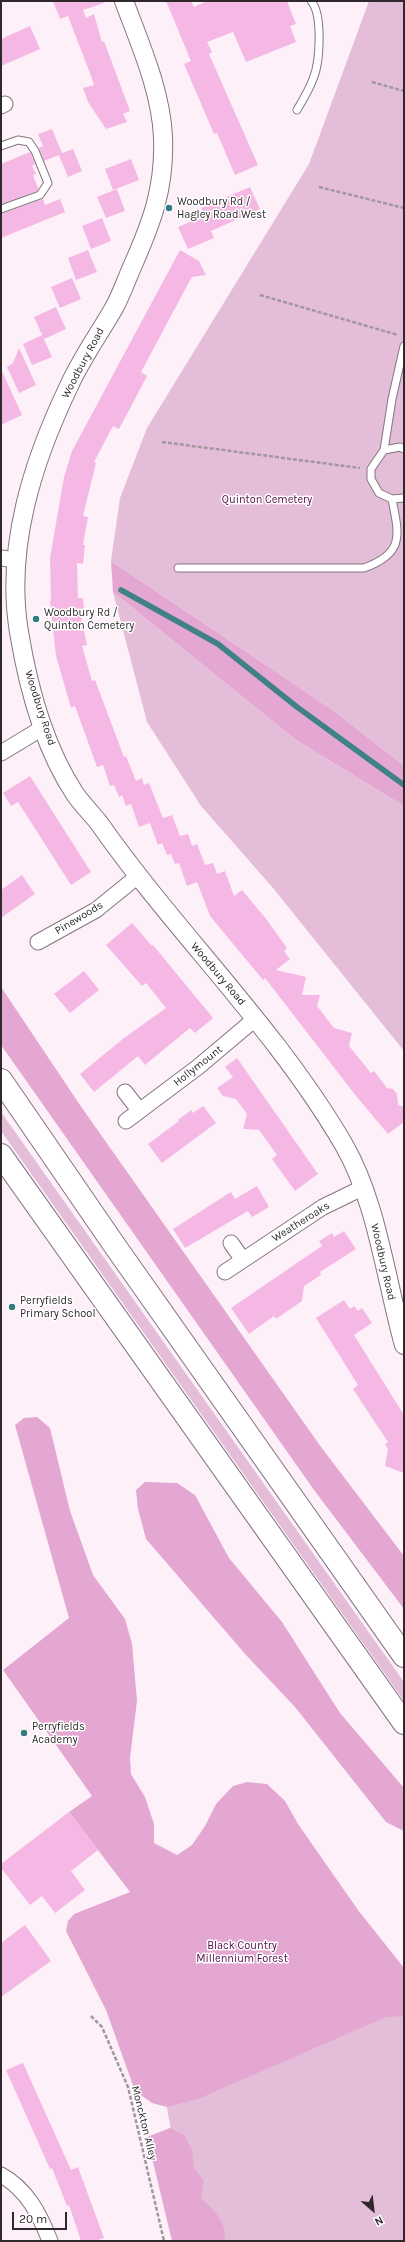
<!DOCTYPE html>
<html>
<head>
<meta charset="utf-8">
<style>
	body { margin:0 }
	#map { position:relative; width:405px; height:2242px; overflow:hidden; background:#fdf0f9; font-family:Karla,sans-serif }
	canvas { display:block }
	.frame { position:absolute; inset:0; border:2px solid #2f292d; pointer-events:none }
	.north { position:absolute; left:353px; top:2190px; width:40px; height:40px; -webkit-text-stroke:3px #fff; paint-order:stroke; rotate:152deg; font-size:11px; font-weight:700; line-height:16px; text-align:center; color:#2f292d }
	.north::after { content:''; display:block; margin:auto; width:14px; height:18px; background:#2f292d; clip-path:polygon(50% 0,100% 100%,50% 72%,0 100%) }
	.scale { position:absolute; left:12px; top:2212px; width:55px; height:18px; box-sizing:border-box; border:2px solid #2f292d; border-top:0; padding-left:5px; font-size:12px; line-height:14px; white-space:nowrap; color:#2f292d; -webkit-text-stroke:3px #fff; paint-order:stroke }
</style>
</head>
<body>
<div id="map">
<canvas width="405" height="2242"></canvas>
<div class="frame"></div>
<div class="north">N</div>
<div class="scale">20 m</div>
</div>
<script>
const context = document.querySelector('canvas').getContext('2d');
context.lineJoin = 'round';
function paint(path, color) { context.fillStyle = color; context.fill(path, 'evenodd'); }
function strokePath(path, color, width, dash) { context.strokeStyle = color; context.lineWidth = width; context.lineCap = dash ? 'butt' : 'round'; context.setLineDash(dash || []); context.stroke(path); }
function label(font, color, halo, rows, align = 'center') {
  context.font = font + ' Karla,sans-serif'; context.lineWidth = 3; context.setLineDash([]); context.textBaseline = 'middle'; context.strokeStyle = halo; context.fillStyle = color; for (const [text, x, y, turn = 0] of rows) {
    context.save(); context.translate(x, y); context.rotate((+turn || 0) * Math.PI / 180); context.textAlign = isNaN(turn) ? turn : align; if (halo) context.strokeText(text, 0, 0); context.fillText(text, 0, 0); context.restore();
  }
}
paint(new Path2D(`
	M369,1H404V766L334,711L111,561L120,498L147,428L309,164Z
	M113,592L296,740L404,806V1051L273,888L201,806L147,722Z
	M1,1112L404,1682V1701L1,1131Z
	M404,1999V2241H190L166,2102Z`), '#e4bed9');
paint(new Path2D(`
	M111,561L334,711L404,766V806L296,740L113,592Z
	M1,987L82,1108L321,1447L404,1556V1609L314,1490L1,1045Z
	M37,1417L50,1428L70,1511L93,1575L125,1619L132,1644L137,1701L130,1758L131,1774L145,1797L154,1824V1843L177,1855L192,1845L205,1826L216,1804L233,1786L247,1782L267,1784L285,1801L298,1824L358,1910L404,1968V2016L386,2017L198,2099L167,2107L152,2103L135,2091L106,2010L66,1931L68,1921L74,1914L130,1892L69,1812L92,1796L3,1670L69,1618L15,1425L24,1418Z
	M145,1482L177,1483L195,1495L229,1558L282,1622L340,1713L404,1788V1831L386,1822L295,1707L246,1655L146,1539L138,1509L136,1490Z
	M170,2128L184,2135L192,2150L194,2168L204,2181L201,2198C213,2209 229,2224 224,2241H172L147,2137Z`), '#e3a7d2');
strokePath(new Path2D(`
	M121,590L218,644L297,707L404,785`), '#408188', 5.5);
paint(new Path2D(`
	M53,1H104V3L83,10L86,18L94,14L102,42L104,41L130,111L123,114L127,122L106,129L88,102L83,88L94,85L91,76L68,16L60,19Z
	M166,1H191L194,7L207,1H287L296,24L290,26L296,42L246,62L233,32L207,42L212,52L209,54L258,165L235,175L217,133L214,134L184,64L191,61Z
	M30,26L40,49L1,66V39Z
	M52,129L62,153L73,149L82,171L68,177L59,155L44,161L39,148L43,146L38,134Z
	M30,152L35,164L32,166L36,174L33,175L38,188L37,191L1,204V164Z
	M131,159L139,180L113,190L105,169Z
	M250,187L260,209L211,231L214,238L188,249L178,227L204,216L201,208Z
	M117,189L125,211L106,218L97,197Z
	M43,199L45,205L60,199L65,212L1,238V214Z
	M102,218L111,241L91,249L82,226Z
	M88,250L97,272L76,280L68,258Z
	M180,250L199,261L206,275L192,277L188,284L141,372L147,376L136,397L119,429L113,426L94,462L96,463L83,516L88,517L83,545H85L83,564L77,563L78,598H83L85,617H81L87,645L82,646L92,681L95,680L124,757L126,756L136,781L142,778L144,785L149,783L163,818L172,815L180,836L188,834L192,846L197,844L205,865L213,863L217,874L225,871L234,896L242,890L267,920L287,948L284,951L290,959L276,970L306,977L302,995H320L317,1006L334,1028L352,1033L349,1046L371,1073L374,1071L387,1088L393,1089L397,1094L398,1105L404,1107V1122L388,1134L356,1096L265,978L263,980L210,916L197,882L187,886L179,863L175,864L171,854L167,855L162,843L158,845L150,823L139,827L131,804L126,806L122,795L119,797L114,785L110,786L103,765L97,767L75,706L71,708L56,656L50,601H51L50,558L64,477L72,451Z
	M72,278L81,299L60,308L51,287Z
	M56,307L66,329L44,339L34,317Z
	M42,335L52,357L32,365L23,344Z
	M19,348L36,385L19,393L7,367L13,363Z
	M1,369L22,415L1,425Z
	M30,776L91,872L71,885L18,802L11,806L3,793Z
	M22,875L35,894L1,918V890Z
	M132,923L152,946L153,945L213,1018L195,1033L190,1028L145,1065L138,1056L94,1092L80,1074L124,1038L166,1008L146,983L142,986L106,945Z
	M84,971L99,990L70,1013L54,994Z
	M237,1058L318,1174L295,1191L272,1159L277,1155L259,1130L243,1129L247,1114L236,1099L223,1096L217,1088L233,1077L225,1067Z
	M203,1106L216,1123L162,1163L148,1144L179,1121L178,1120L191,1110L193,1113Z
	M257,1186L269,1207L252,1217L248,1211L185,1248L173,1229L231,1192L235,1199Z
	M344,1231L356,1249L320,1272L321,1275L304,1286L302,1301L276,1319L274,1316L249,1334L231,1308L322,1246L319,1241L332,1233L334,1237Z
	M344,1300L350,1309L354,1306L358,1311L362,1308L372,1323L354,1335L404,1415V1473L385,1466L388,1449L385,1444L388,1442L353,1389L358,1385L316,1318Z
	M69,1812L98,1850L71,1871L85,1890L55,1913L42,1896L30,1905L1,1868V1864Z
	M25,1925L51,1961L1,1997V1943Z
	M23,2063L71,2170L78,2167L104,2238L95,2241H81L69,2205L67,2206L52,2168L50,2169L6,2070Z`), '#f5b8e4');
const service = new Path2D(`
	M297,110C303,100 309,90 313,79C320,63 323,14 311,1
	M1,146L18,140L29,142L35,151L48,183L40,195L1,209
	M404,449L400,447L384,450L371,469V479L379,493L392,499L404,498
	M384,450L392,399L404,346
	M178,568H364C405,553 399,535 392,499`);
const minor = new Path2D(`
	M1,106L5,104
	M1,558L17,560
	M1,753L44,727
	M38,942L96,910L138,876
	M125,1092L139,1110
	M126,1121L198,1067L255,1019
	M231,1243L243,1260
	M225,1272L323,1207L362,1188
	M1,2175C27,2189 40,2215 50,2241`);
const tertiary = new Path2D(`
	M124,1C140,44 161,91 163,137C165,188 152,222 132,267C126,281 121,295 114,308C99,334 81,359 69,386C33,461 5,547 19,632C28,687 44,747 75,794C82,804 91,813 99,823C176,933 276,1028 344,1145C377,1202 386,1281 404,1345`);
const motorway = new Path2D(`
	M1,1080L115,1246L404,1656
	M1,1155L404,1723`);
strokePath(service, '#83757f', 9);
strokePath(minor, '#83757f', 17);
strokePath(tertiary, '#83757f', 20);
strokePath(motorway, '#83757f', 24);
strokePath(new Path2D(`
	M372,82L404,91
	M319,187L404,208
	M260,295L398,335
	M162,442L360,468
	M91,2016L102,2027L128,2087L164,2241`), '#a1979e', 2.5, [4, 2]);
strokePath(service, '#fff', 7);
strokePath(minor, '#fff', 15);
strokePath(tertiary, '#fff', 18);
strokePath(motorway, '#fff', 22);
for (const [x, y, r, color] of [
	[169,208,4,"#327b81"],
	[36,619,4,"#327b81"],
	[12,1307,4,"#327b81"],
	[24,1733,4,"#327b81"]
]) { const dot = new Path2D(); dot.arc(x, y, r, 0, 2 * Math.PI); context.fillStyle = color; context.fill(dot); strokePath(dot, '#fff', 1.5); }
label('11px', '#2f292d', '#fff', [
	["Woodbury Rd /",177,202],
	["Hagley Road West",177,215],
	["Woodbury Rd /",44,613],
	["Quinton Cemetery",44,626],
	["Perryfields",20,1301],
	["Primary School",20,1314],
	["Perryfields",32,1727],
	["Academy",32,1740]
], 'left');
label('11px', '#2f292d', '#fff', [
	["Woodbury Road",83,363,-62],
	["Woodbury Road",40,708,72],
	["Pinewoods",79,918,-31],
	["Woodbury Road",218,974,50],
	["Hollymount",198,1066,-38],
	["Weatheroaks",301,1222,-32],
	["Woodbury Road",383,1262,77],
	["Monckton Alley",144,2123,76]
]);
label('11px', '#530d46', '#fff', [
	["Quinton Cemetery",267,500],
	["Black Country",242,1946],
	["Millennium Forest",242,1959]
]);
</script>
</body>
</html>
